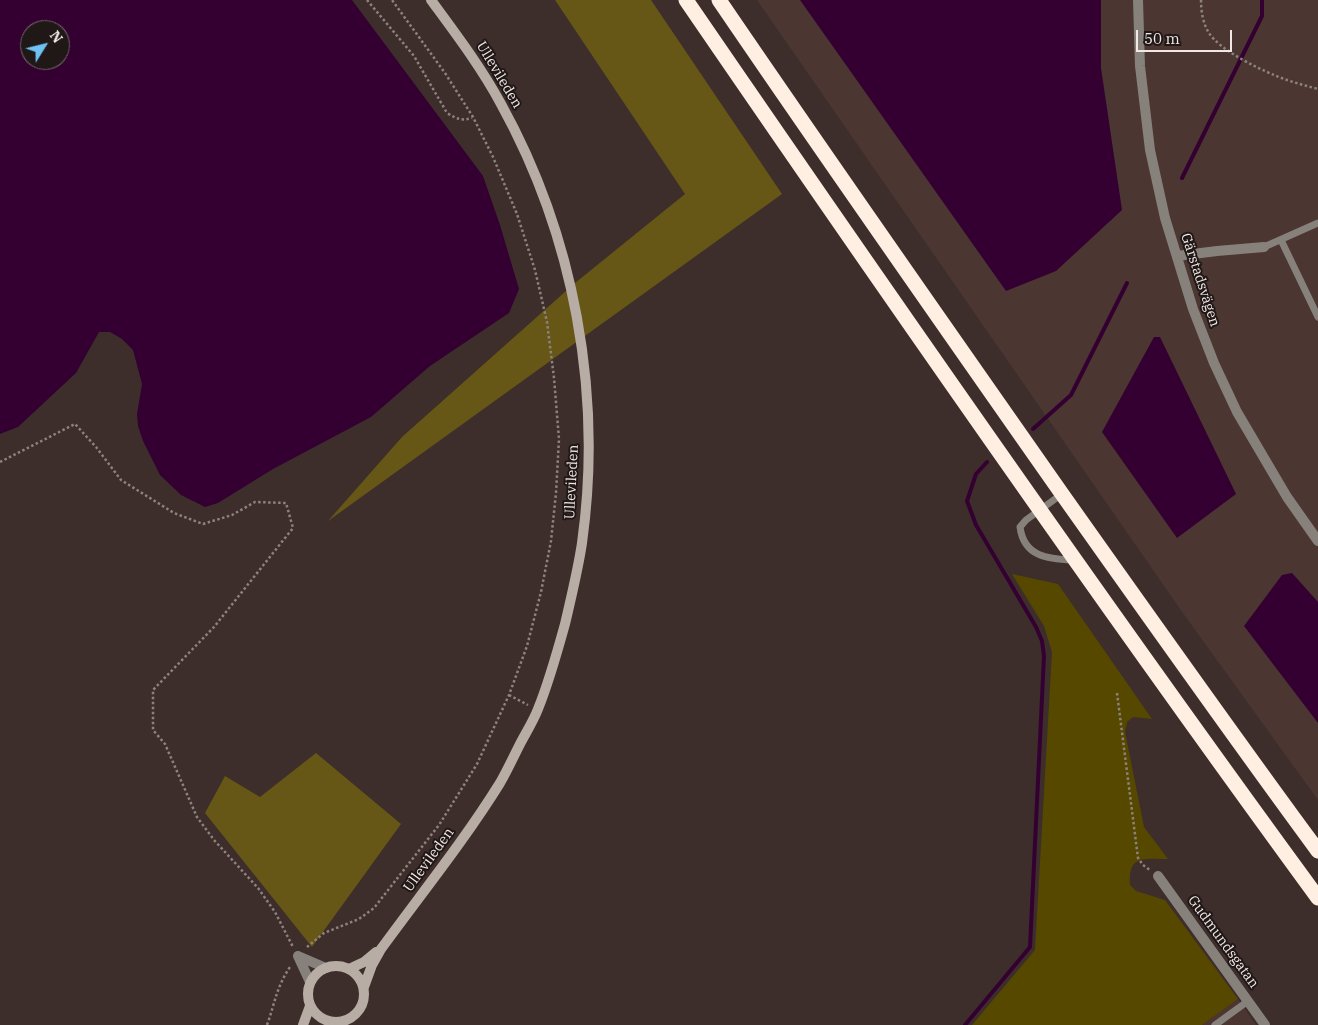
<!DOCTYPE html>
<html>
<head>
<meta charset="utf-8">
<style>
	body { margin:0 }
	#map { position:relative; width:1318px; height:1025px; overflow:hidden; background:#3d2e2b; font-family:"IBM Plex Serif",serif }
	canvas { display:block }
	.north { position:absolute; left:20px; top:20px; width:50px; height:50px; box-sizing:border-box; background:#1f1817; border:1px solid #736b69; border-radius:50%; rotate:54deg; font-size:14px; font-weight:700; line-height:20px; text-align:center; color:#f2e8e5 }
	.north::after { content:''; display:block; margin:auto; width:18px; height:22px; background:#6ec2f3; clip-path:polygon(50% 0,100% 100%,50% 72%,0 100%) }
	.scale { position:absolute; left:1136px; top:30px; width:96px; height:22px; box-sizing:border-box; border:2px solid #f2e8e5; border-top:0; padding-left:6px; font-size:15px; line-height:18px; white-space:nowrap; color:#f2e8e5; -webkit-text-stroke:4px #1f1817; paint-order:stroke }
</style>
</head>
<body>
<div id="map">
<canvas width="1318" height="1025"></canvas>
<div class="north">N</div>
<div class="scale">50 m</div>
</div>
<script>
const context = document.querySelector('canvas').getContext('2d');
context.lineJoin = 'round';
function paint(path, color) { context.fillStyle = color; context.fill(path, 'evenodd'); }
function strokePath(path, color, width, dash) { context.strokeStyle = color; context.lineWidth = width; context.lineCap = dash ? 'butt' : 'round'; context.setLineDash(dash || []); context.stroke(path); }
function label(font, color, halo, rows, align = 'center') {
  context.font = font + ' "IBM Plex Serif",serif'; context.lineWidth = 4; context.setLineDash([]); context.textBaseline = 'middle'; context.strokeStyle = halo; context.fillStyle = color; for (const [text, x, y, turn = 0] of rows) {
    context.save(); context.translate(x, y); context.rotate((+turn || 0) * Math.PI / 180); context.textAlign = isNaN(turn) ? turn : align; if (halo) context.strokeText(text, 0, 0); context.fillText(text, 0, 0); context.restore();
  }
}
paint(new Path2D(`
	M757,0H1318V800L1185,616Z
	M1238,999L1256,1025H1202Z`), '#4b3631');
paint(new Path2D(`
	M1012,574L1058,584L1152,719L1133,717L1127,722L1125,732L1144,827L1168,859C1144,859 1128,854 1130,885L1136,891L1165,900L1238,999L1202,1025H972L1035,950L1052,652L1044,626Z`), '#574800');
paint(new Path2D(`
	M555,0H651L782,194L328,521L402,437L575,283L685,194Z
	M316,753L401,824L312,947L205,813L225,776L260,797Z`), '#675716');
paint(new Path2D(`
	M0,0H352L483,176L500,225L519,289L509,313L430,366L371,417L273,469L218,503L205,507L181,495L160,475L143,441L138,426L137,414L142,384L133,350L122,339L110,332H99L76,373L18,427L0,434ZM30,30H60V60H30Z
	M800,0H1101V68L1122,210L1056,271L1006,291Z
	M1154,337H1160L1236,494L1177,538L1102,432Z
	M1292,573L1318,602V723L1244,626L1282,575Z`), '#340032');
strokePath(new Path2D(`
	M1182,178L1262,16V0
	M1033,429L1071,395L1127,283
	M965,1025L1030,947L1044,656L1042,641L1036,627L976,525L967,501L976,474L987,462`), '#340032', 4);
strokePath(new Path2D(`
	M367,0L414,56L447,113C457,119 461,121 472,118
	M1201,0C1201,11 1203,24 1209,33C1220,50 1255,67 1274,75C1288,81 1303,85 1318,89
	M0,462L75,424L96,447L121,480L174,513L203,524L232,515L255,502L286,503L293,528L214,627L153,690V730L165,744L197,817L214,840L258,888L275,912L293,947
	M1117,693L1138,858L1143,865L1150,870
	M509,695L528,705
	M307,947L324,933L359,919L374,908L439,825L477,764L509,695L527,646L541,592L551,541L556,493L559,439L554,378L547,322L535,270L517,214L493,157L473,117L445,73L392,0
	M267,1025C275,1003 276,988 290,967`), '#8e827f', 2.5, [2.5, 2.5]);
strokePath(new Path2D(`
	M1281,240L1318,317
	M1264,247L1318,223
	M1062,494L1026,520L1020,527C1024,557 1048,559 1073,560
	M1215,1025L1248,1001`), '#87817c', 7);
strokePath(new Path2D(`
	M1138,0L1140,66L1150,150L1165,218L1193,309L1214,363L1237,412L1287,497L1318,541
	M1177,256L1217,251L1264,247
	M1158,876L1265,1025
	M298,956L326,968
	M298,956L310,982`), '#87817c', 10);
strokePath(new Path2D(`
	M308 994a28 28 0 1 1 56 0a28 28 0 1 1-56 0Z
	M349,969L364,962L376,952
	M364,987L372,965L381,949C421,894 464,841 500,783C507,771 513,758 519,746C525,734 533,722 538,709C549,682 557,653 565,624C571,598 578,570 582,543C603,393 574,236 501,104C481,67 456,34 431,0
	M303,1025L310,1006`), '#b7ada5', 10);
strokePath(new Path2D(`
	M686,0C893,302 1102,603 1318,898
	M719,0C832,166 947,330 1062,494C1147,614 1231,733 1318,851`), '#feefe2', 15);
label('14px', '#f2e8e5', '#1f1817', [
	["Ullevileden",499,75,59],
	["Gärstadsvägen",1200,280,72],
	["Ullevileden",572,482,-87],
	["Ullevileden",429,860,-54],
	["Gudmundsgatan",1223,942,54]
]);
</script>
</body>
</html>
